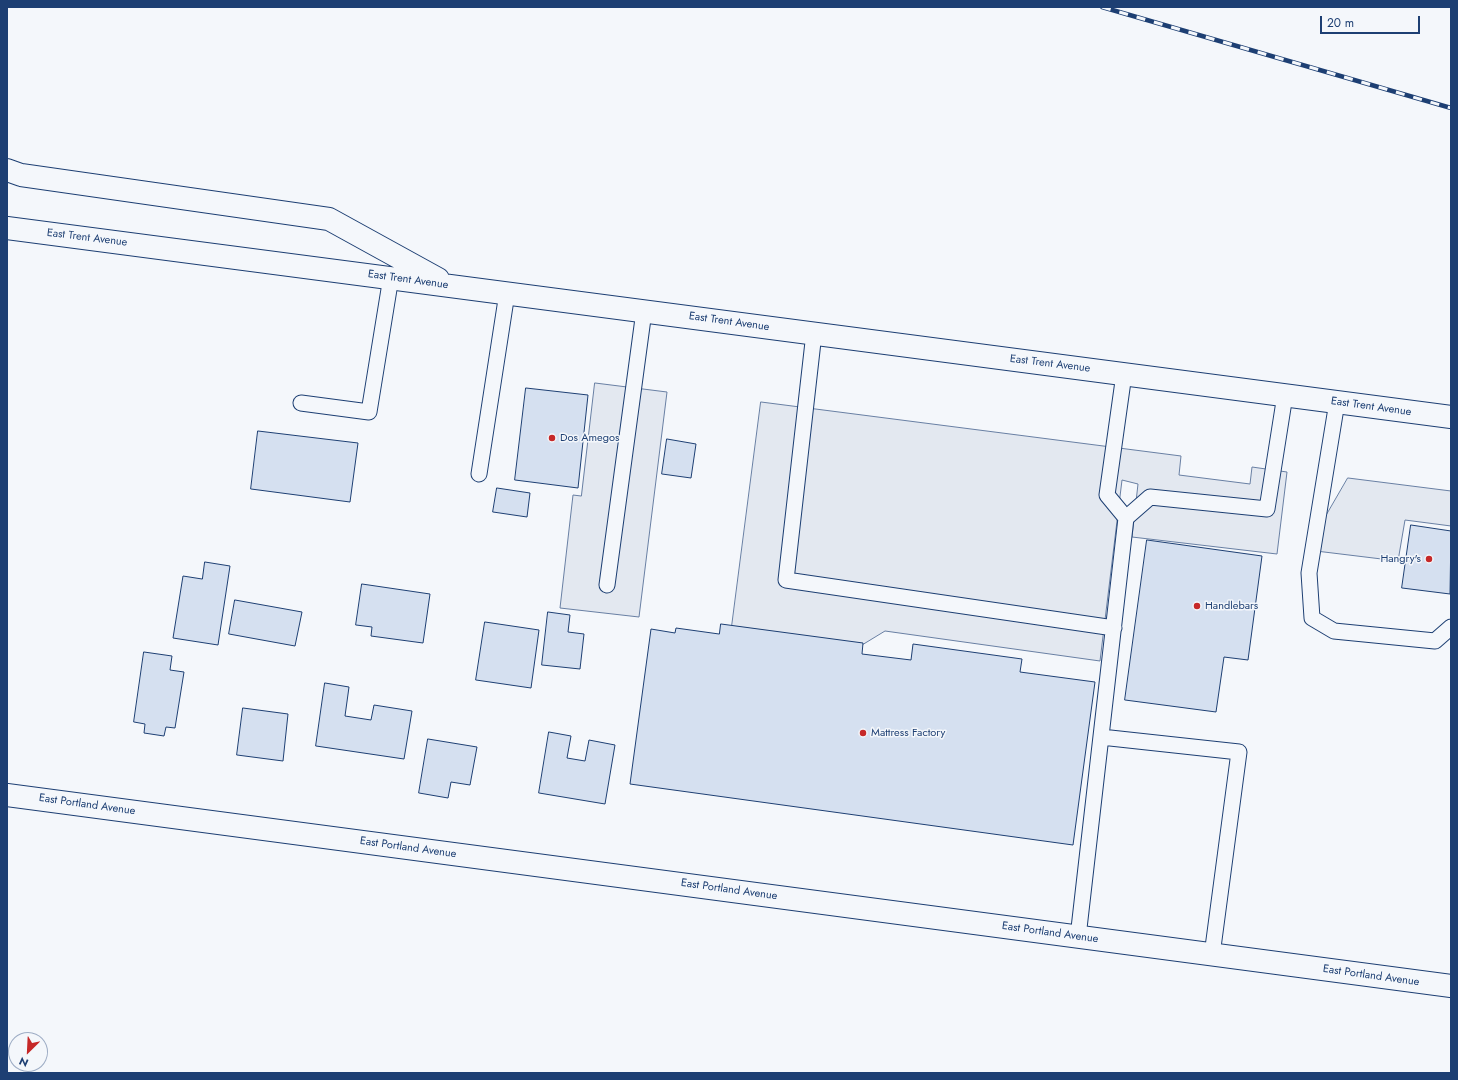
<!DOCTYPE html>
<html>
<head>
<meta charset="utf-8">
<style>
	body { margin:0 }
	#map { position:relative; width:1458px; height:1080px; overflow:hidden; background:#f4f7fb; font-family:Jost,sans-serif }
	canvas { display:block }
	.frame { position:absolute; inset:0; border:8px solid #1d3f73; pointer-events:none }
	.north { position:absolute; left:8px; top:1032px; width:40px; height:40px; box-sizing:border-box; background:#f4f7fb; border:1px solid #9eadc5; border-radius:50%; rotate:204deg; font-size:11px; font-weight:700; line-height:16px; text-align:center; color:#1d3f73 }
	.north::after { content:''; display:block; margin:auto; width:14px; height:18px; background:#c62828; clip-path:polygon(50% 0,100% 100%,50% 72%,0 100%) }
	.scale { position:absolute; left:1320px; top:16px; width:100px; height:18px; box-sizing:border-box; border:2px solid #1d3f73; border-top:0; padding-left:5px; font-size:12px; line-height:14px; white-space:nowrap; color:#1d3f73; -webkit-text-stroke:3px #f4f7fb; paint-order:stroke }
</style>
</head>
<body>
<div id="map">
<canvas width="1458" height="1080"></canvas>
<div class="frame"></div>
<div class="north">N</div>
<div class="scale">20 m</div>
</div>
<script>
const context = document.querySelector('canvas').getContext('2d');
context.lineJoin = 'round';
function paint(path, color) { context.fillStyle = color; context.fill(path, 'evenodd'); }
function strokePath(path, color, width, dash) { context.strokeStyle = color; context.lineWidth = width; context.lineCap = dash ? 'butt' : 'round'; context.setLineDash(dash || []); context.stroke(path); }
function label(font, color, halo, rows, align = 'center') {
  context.font = font + ' Jost,sans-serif'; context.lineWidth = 3; context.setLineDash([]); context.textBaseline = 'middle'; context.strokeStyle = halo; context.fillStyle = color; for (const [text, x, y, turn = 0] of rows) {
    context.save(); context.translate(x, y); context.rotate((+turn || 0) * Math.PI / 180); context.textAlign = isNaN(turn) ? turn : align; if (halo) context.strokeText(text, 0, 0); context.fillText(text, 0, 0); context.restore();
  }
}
const parking = new Path2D(`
	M595,383L667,392L639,617L560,608L573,495L581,496Z
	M761,402L1181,456L1179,475L1250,484L1252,467L1287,472L1277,554L1132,537L1138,484L1122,480L1100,661L885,631L862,645L732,626Z
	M1348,478L1451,491V526L1405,520L1398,561L1316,551L1320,526Z`);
paint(parking, '#e3e8f0');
strokePath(parking, '#687fa3', 1);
const building = new Path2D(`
	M526,388L588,395L578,488L515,480Z
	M258,431L358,443L350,502L251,489Z
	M667,439L696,444L691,478L662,474Z
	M497,488L530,493L527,517L493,512Z
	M1411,525L1451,531L1450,594L1402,588Z
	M1147,540L1262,556L1248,660L1224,657L1216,712L1125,700Z
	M205,562L230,566L218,645L173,638L183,576L202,579Z
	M362,584L430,594L423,643L371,636L372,627L356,625Z
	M235,600L302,612L295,646L229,634Z
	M548,612L570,615L568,632L584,634L580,669L542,665Z
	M485,622L539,630L531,688L476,680Z
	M721,624L863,643L862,654L911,660L913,644L1022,659L1020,672L1095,682L1073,845L630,784L651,629L675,633L676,628L719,634Z
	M144,652L172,656L170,670L184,672L175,728L166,727L164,736L144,733L145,724L134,722Z
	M325,683L349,687L345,716L371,720L374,705L412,711L404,759L316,746Z
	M243,708L288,714L283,761L237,755Z
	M549,732L571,736L567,758L585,761L589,740L615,745L605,804L539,793Z
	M428,739L477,747L470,785L451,782L448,798L419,793Z`);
paint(building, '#d5e0f0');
strokePath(building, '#1d3f73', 1);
const lane = new Path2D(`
	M814,333L786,580L1114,628
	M1337,402L1309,573L1312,618L1334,631L1435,641L1451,627
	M301,403L369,412L391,277
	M479,474L507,293
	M1126,518L1150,497L1267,509L1285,395
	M607,585L644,311
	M1101,737L1239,752L1212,955
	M1078,937L1126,518L1107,495L1124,374`);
const street = new Path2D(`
	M7,795L1451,986`);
const primary = new Path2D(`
	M7,170L21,175L329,219L438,279
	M7,228L1451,417`);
strokePath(lane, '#1d3f73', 17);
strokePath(street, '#1d3f73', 24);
strokePath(primary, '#1d3f73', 24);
strokePath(lane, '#f4f7fb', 15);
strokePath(street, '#f4f7fb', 22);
strokePath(primary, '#f4f7fb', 22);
const rail = new Path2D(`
	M1102,7L1451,108`);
strokePath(rail, '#1d3f73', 4.5);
strokePath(rail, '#f4f7fb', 3, [9]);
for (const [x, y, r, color] of [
	[552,438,4,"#c62828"],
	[1429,559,4,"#c62828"],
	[1197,606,4,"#c62828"],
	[863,733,4,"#c62828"]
]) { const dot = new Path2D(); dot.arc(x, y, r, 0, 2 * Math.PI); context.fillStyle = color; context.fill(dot); strokePath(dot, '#f4f7fb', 1.5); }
label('11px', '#1d3f73', '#f4f7fb', [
	["East Trent Avenue",87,238,7],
	["East Trent Avenue",408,280,8],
	["East Trent Avenue",729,322,8],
	["East Trent Avenue",1050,364,7],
	["East Trent Avenue",1371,407,8],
	["East Portland Avenue",87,805,8],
	["East Portland Avenue",408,848,8],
	["East Portland Avenue",729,890,8],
	["East Portland Avenue",1050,933,8],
	["East Portland Avenue",1371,976,8]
]);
label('11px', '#1d3f73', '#f4f7fb', [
	["Dos Amegos",560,438],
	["Hangry's",1421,559,"right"],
	["Handlebars",1205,606],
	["Mattress Factory",871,733]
], 'left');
</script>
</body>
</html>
